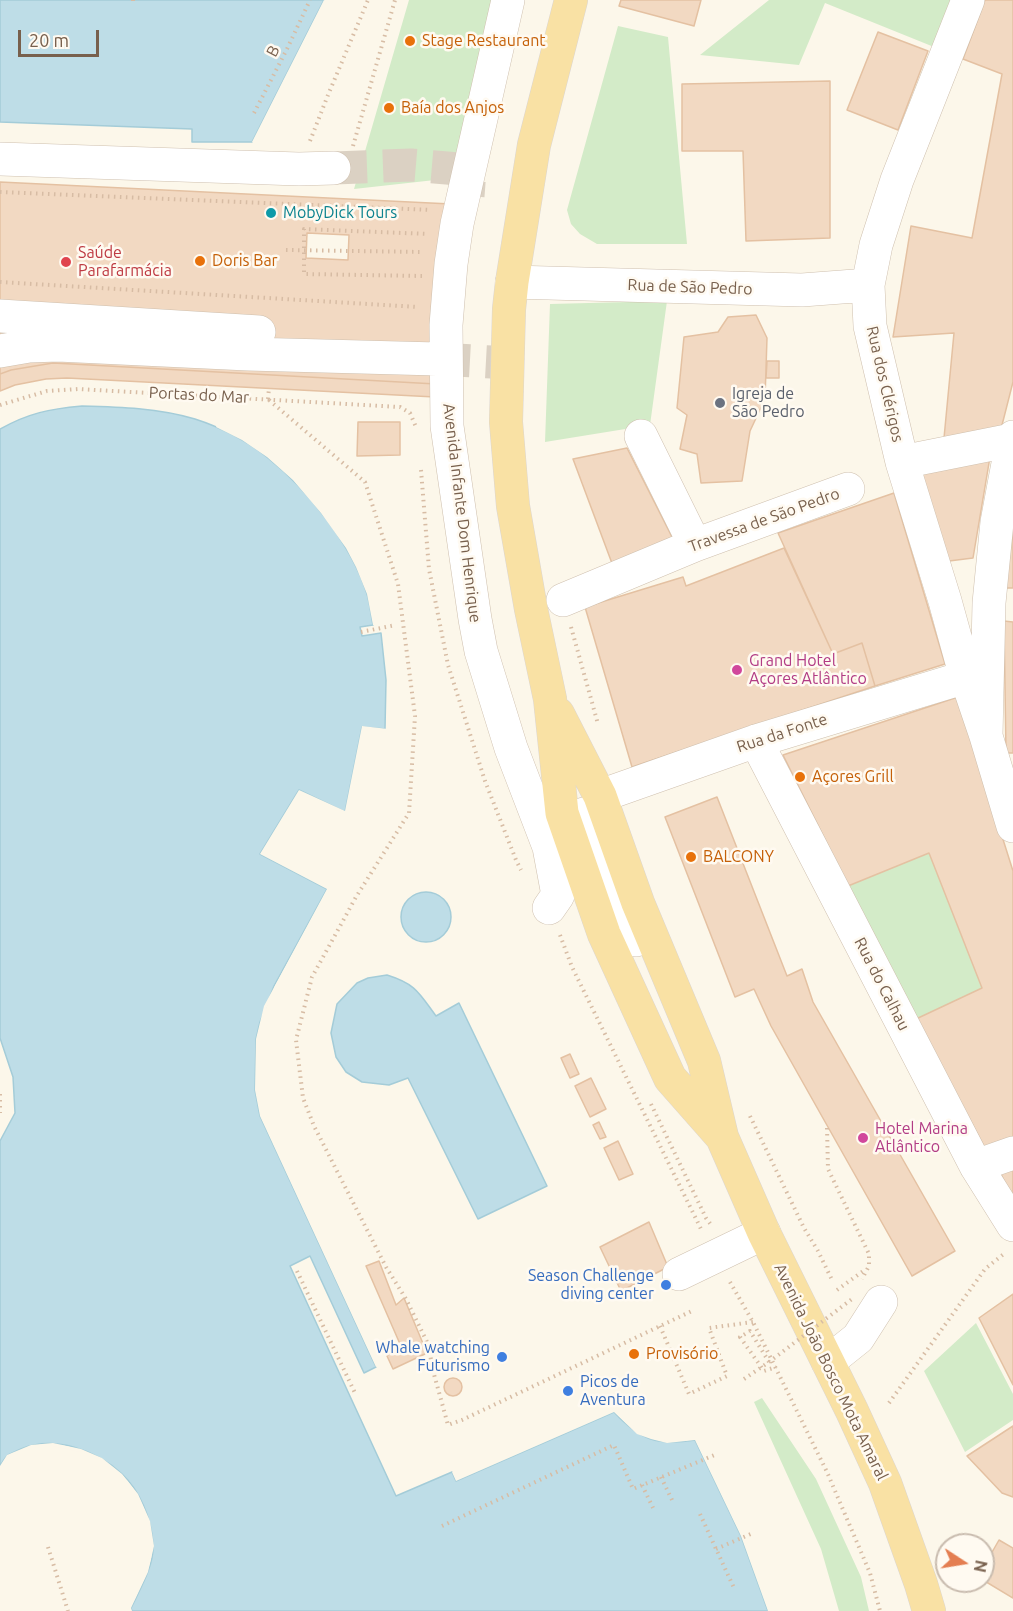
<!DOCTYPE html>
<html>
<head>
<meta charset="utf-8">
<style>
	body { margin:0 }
	#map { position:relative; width:1013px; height:1611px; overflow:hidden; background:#fcf7ea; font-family:Ubuntu,sans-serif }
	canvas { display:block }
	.north { position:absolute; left:935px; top:1533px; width:60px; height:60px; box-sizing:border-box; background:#fffaf1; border:2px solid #c9bcaf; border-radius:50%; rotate:102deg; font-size:16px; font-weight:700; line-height:24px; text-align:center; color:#78604d }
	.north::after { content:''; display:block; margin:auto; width:21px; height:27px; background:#e47e51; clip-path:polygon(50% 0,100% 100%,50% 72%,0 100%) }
	.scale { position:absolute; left:18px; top:30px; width:81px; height:27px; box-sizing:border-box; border:3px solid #78604d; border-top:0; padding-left:8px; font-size:18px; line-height:21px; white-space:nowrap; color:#78604d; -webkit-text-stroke:4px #fffaf1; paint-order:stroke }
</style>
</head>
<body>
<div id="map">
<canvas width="1013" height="1611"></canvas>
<div class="north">N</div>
<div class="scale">20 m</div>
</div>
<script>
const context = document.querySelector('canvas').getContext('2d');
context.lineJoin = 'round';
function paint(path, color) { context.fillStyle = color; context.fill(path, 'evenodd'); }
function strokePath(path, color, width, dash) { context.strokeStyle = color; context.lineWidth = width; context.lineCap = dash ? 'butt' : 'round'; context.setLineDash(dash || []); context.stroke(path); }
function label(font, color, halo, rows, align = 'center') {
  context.font = font + ' Ubuntu,sans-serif'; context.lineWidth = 5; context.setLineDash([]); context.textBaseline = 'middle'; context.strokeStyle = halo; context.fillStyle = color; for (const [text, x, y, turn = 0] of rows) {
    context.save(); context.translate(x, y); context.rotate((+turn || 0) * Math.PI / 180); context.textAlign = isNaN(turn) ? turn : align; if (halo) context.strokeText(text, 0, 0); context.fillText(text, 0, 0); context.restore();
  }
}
paint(new Path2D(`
	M409,0H499L453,178L354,189Z
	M769,0H956L934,47L825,3L799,65L700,55Z
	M618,26L668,37L687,244H597L580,234L571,224L567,210Z
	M667,301L650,425L545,442L550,304Z
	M929,853L982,988L916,1019L848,886Z
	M976,1323L1013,1394V1420L965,1452L924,1371Z
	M762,1398L816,1479L861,1577L869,1611H839L821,1549L754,1402Z`), '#d3ebc8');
const water = new Path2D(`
	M0,0H324L252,142H192V129L0,122Z
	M82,406C120,407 158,408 195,419C220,427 248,441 268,458C307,489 352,545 367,594C370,604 371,615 373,625L360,627L362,636L381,633L386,680L385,729L362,727L345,812L299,790L260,854L327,889L274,986L260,1022L256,1039L255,1090L260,1116L376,1367L364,1373L310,1256L290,1266L396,1496L452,1472L456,1481L614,1412C640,1440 657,1446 695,1440L741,1536L768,1611H132L131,1608C140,1589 155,1564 153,1543C151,1518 140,1491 122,1474C96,1450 54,1435 21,1449C17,1451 11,1453 8,1455C5,1457 2,1463 0,1466V1141L15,1113L13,1077L0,1038V429C29,413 49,409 82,406Z
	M401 917a25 25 0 1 1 50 0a25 25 0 1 1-50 0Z
	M387,975C416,984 419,993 436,1016L459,1003L547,1186L478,1219L408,1078L389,1085L362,1082L346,1072L336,1057L331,1033L337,1004L357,983L368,978Z`);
paint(water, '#bedde7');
strokePath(water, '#a4ccd8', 1.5);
paint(new Path2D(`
	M324,0L327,1L256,142H252Z
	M217,424L244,438L269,454L295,478L324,511L349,546L359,566L370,593L376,625H373L367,594L356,567L346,548L321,513L293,480L267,457L242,440L216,427Z
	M362,726L388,729L385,732L364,730L347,814H344L300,794L264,853L329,886L330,889L267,1007L259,1039L258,1090L263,1115L379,1366L376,1367L260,1116L255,1090L256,1039L264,1006L327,889L260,854L299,790L345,811Z
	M613,1409L616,1410L639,1431L652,1436L667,1440L695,1437L698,1438L743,1535L771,1611H768L741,1536L695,1440L667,1443L651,1439L637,1434L614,1412L456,1481L452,1472L454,1471L457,1478Z
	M53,1443L81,1449L102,1458L122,1474L138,1494L150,1521L154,1546L148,1572L131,1608L132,1611H129L128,1607L145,1571L151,1546L147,1522L136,1496L120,1477L101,1461L80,1452L53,1446L32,1448L9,1458L0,1469V1466L7,1455L31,1445Z`), '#fcf7ea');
const building = new Path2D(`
	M621,0H701L694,26L619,6Z
	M985,0H1013V382L1001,429L944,438L954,333L893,337L911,226L972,238L1002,74L963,59Z
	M878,32L928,51L898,130L847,110Z
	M830,81V238L746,241L743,151H682V84Z
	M0,182L451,204L436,384L53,363L11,370L0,374ZM307,233L349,235L348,260L306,258Z
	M756,315L767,338L765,399L750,431L742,481L701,483L697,454L680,449L687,415L677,408L684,337L718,332L728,317Z
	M767,361H779V378H766Z
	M53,363L436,384L435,397L67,378L46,379L15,385L0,391V374L11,370Z
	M358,422H400V455L357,456Z
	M627,448L673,539L613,566L573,459Z
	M990,457L973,558L941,562L916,469Z
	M894,493L945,664L875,686L862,643L833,654L778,533Z
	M1013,526V588H1006Z
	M784,548L833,654L862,643L875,686L632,767L585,607L683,577L686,586Z
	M1004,621L1013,622V753H1006Z
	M958,697L1013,871V1141L986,1150L916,1019L982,988L929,853L848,886L783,755Z
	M717,797L787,976L802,969L813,1002L955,1251L912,1276L771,1026L754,989L735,997L665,817Z
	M570,1054L579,1074L570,1078L561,1058Z
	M591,1078L606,1109L590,1117L575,1086Z
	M599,1122L606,1137L600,1139L593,1125Z
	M618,1141L633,1174L619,1180L604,1148Z
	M1013,1168V1200L1000,1172Z
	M649,1222L668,1267L621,1291L600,1247Z
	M379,1261L396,1305L404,1298L427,1353L393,1369L387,1356L400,1344L366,1266Z
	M1013,1294V1385L979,1318Z
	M444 1387a9 9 0 1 1 18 0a9 9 0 1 1-18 0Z
	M1013,1426V1497L1002,1493L967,1456Z
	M999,1540L1013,1548V1598L983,1580V1568Z`);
paint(building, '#f2d9c2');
strokePath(building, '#e4c1a2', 1.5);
strokePath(new Path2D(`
	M334,168L411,165L470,170L468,196
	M437,359L492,362`), '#dbd1c3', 33, [33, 16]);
const minor = new Path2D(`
	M508,0L457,224L451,264L446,325L447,426L475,619L481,651L511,748L549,847L558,895L549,908
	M968,0L897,180L876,245L868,285L870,326L902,462L945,601L966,677L986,736
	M0,159L299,169L334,168
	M512,282L802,290L868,285
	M0,316L259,332
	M0,351L29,346L58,345L248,354L437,359
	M641,436L695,545
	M1013,437L997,522L989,603L986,736L1013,826
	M902,462L1012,440
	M563,600L695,545L848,489
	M756,741L976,1166L1013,1225
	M600,796L756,741L966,677
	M584,814L636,940
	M976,1166L1013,1153
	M679,1274L764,1233
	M828,1362L858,1338L881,1302`);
const major = new Path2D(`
	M571,0L534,145L512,282L509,309L506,422L513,506L531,609L550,699L562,813L604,934L670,1078L722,1137
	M558,714L600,796L638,903L704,1061L722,1137L764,1233L852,1411L885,1483L921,1584L929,1611`);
strokePath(minor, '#cfc0af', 34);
strokePath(major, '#dcd6d1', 34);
strokePath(new Path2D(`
	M133,1V0
	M254,113L287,49L310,0
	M310,141L328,95L368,0
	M353,146L395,0
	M0,192L431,210
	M286,250L422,252
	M422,276L304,274V229L428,234
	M0,282L418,307
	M268,399L269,388
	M269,400L365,482L398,584L415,716L409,813L356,897L312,977L296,1040L303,1098L314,1126L386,1267L406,1299L429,1346L432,1367L448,1425L462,1420L694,1310
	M0,405L47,391L78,389L400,407L410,413L416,427
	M421,470L429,569L448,665L485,781L516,860L521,870
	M571,627L598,724
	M361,632L396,625
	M560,935L572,967L702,1231
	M0,1094V1113
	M651,1104L706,1218L712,1226
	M750,1116L804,1228L818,1251L833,1282
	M827,1128L828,1169L869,1254V1266L862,1279
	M297,1271L355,1393
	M730,1282L753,1322L827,1472L870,1573L880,1611
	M837,1290L866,1269
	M660,1326L689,1394L727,1376L709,1328L753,1322
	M769,1362L750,1331L740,1337L764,1371L776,1367
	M889,1403L985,1269L1005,1253
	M661,1477L672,1500
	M642,1485L655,1512
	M700,1514L734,1588
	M442,1526L614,1445L633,1489L717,1454
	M48,1547L68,1611
	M716,1549L753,1533`), '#d7bca4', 4, [1.5, 4.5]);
strokePath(minor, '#fff', 33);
strokePath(major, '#f9e1a4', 33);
strokePath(new Path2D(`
	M744,1379L769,1362L852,1299`), '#d7bca4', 4, [1.5, 4.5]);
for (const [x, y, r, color] of [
	[410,41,6,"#e8710a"],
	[389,108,6,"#e8710a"],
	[271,213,6,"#0f9aa8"],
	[200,261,6,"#e8710a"],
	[66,262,6,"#e0444e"],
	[720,403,6,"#6b7280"],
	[737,670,6,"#d1479c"],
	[800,777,6,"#e8710a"],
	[691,857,6,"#e8710a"],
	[863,1138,6,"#d1479c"],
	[666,1285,6,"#3f7fe0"],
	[634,1354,6,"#e8710a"],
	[502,1357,6,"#3f7fe0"],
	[568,1391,6,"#3f7fe0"]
]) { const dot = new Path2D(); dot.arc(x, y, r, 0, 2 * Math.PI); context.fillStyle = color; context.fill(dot); strokePath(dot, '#fffaf1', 2); }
label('16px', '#c56008', '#fffaf1', [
	["Stage Restaurant",422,41],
	["Baía dos Anjos",401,108],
	["Doris Bar",212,261],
	["Açores Grill",812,777],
	["BALCONY",703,857],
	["Provisório",646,1354]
], 'left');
label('16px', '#78604d', '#fffaf1', [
	["B",273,51,-63],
	["Rua de São Pedro",690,287,2],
	["Rua dos Clérigos",885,384,77],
	["Portas do Mar",199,395,3],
	["Avenida Infante Dom Henrique",462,513,83],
	["Travessa de São Pedro",764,520,-20],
	["Rua da Fonte",782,733,-18],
	["Rua do Calhau",882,984,63],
	["Avenida João Bosco Mota Amaral",831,1372,64]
]);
label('16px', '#0d838f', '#fffaf1', [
	["MobyDick Tours",283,213]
], 'left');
label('16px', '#be3a42', '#fffaf1', [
	["Saúde",78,253],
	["Parafarmácia",78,271]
], 'left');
label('16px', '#5b616d', '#fffaf1', [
	["Igreja de",732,394],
	["São Pedro",732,412]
], 'left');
label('16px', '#b23c85', '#fffaf1', [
	["Grand Hotel",749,661],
	["Açores Atlântico",749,679],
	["Hotel Marina",875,1129],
	["Atlântico",875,1147]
], 'left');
label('16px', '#366cbe', '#fffaf1', [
	["Season Challenge",654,1276],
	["diving center",654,1294],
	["Whale watching",490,1348],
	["Futurismo",490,1366],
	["Picos de",580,1382,"left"],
	["Aventura",580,1400,"left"]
], 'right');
</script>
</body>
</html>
